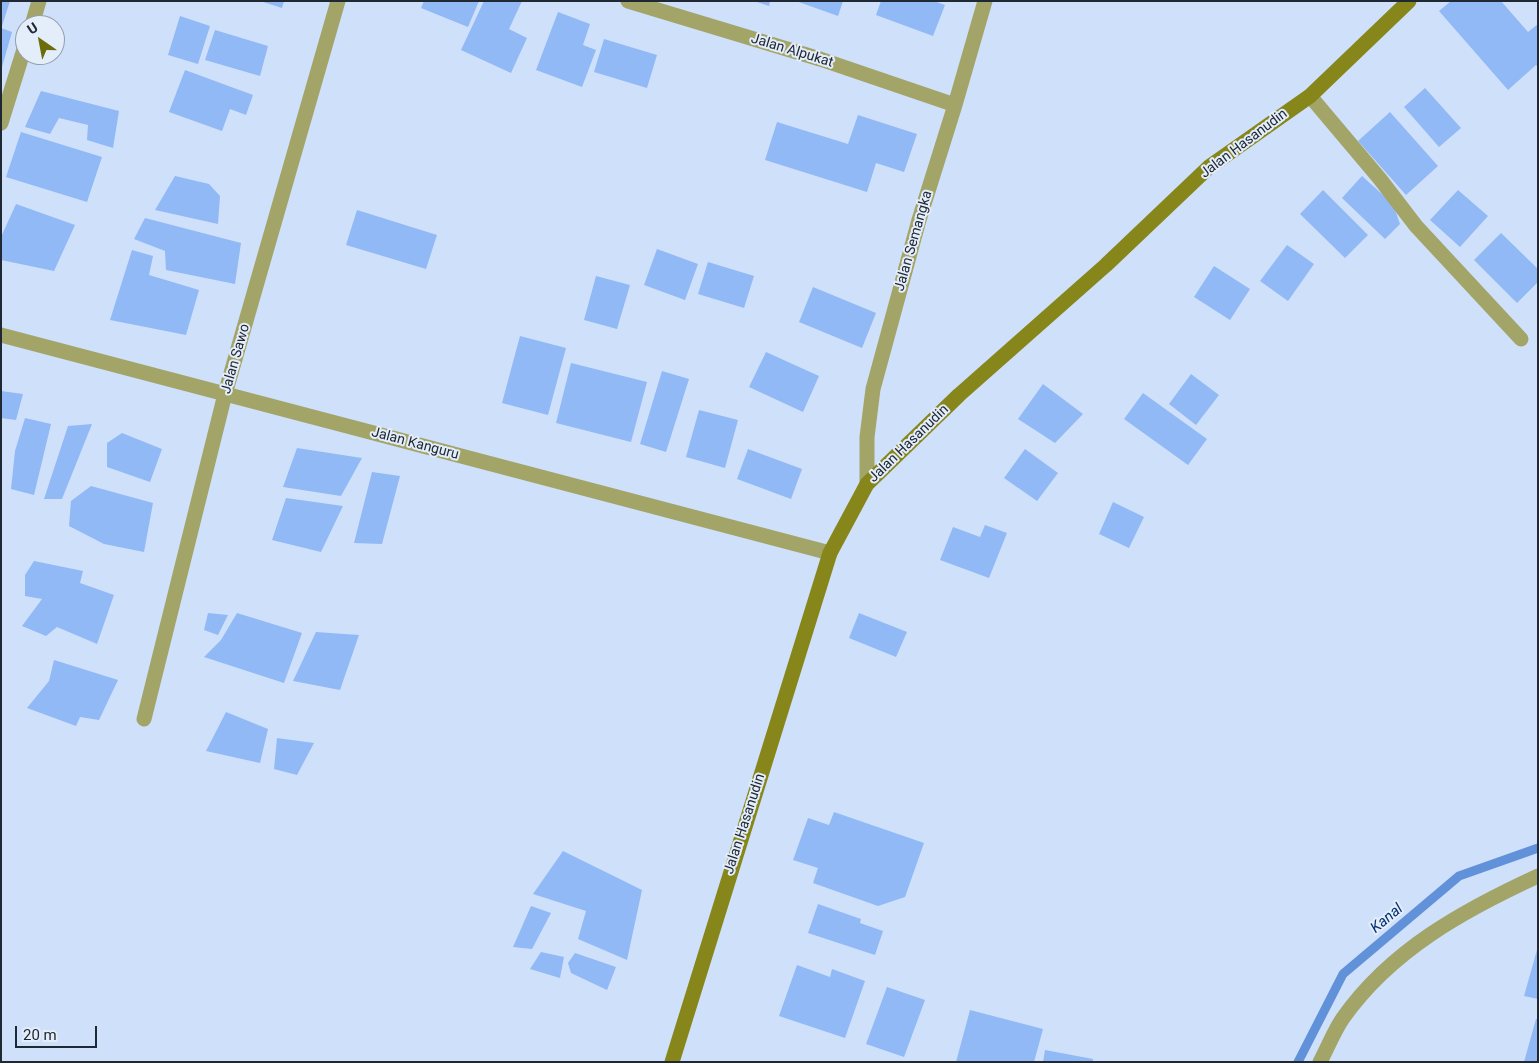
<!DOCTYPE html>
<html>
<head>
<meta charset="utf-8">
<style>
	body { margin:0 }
	#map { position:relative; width:1539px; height:1063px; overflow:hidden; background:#cfe0fa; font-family:Roboto,sans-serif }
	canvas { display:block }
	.frame { position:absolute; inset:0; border:2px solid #202833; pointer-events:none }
	.north { position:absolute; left:15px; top:15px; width:50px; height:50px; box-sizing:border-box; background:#e4edfa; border:1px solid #969eaa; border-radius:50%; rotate:327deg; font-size:14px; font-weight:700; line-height:20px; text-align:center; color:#202833 }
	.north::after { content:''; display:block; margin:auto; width:18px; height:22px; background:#6c6c0b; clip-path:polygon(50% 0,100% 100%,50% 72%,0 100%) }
	.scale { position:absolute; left:15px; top:1026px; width:82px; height:22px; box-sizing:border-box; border:2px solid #202833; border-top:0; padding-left:6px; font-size:15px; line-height:18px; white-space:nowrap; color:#202833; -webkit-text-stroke:4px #e4edfa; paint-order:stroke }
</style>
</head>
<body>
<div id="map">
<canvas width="1539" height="1063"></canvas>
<div class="frame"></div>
<div class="north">U</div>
<div class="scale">20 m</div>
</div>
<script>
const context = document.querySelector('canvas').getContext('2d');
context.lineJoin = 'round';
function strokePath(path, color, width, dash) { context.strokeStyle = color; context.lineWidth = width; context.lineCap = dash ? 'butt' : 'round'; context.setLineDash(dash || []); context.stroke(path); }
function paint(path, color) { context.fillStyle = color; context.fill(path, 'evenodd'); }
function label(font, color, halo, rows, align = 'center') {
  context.font = font + ' Roboto,sans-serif'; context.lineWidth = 4; context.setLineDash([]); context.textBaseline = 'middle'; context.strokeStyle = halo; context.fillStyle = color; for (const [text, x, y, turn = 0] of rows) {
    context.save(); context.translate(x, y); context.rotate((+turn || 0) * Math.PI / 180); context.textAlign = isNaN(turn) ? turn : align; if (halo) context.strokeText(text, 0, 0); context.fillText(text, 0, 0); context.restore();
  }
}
strokePath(new Path2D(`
	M1298,1062L1343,974L1459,876L1538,848`), '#6191d9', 9);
paint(new Path2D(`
	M1,1H10L2,26H1Z
	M260,1H284L282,8Z
	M424,1H479L468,27L421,8Z
	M484,1H522L509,29L527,38L511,73L461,50Z
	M754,1H770L769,6Z
	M796,1H843L838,16Z
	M881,1H934L945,5L933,36L876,15Z
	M1451,1H1501L1528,32L1538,24V67L1536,65L1508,90L1439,11Z
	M558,12L590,24L583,45L596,50L582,87L536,70Z
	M180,16L210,26L198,64L168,55Z
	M1,28L12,32L2,67H1Z
	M215,30L268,46L260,76L205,60Z
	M604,39L657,55L647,88L594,72Z
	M185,70L253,95L246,115L230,109L222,131L169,112Z
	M1425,88L1461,128L1439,147L1404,107Z
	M41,91L119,111L113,148L87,140L88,125L59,118L50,134L25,127Z
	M1390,112L1438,166L1406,195L1358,141Z
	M858,115L917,134L904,172L876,163L867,192L765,160L777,122L848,144Z
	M21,132L102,157L87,202L6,177Z
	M175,176L209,184L220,196L218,224L155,210Z
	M1362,176L1393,204L1400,224L1385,239L1342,198Z
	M1323,190L1368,235L1345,258L1300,214Z
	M1458,190L1488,216L1460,247L1430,220Z
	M16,204L75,225L54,271L1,260V237Z
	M357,210L437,235L426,269L346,245Z
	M145,218L241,243L235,284L166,270L165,251L134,239Z
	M1501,233L1538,269V282L1517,303L1474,260Z
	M1287,245L1314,264L1288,301L1260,281Z
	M657,249L698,264L685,300L644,285Z
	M132,250L153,256L149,275L199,290L186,335L110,320Z
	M708,262L754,276L744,308L698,294Z
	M1214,266L1250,289L1230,320L1194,297Z
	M596,276L630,285L617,329L584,320Z
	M813,287L876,313L862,348L799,322Z
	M520,336L566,348L548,415L502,403Z
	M766,352L819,376L803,412L749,387Z
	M571,363L647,382L631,442L556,423Z
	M662,371L689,379L666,452L640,444Z
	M1191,374L1219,395L1196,425L1169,404Z
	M1043,384L1083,414L1055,443L1018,419Z
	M1,391L23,394L16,420L1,418Z
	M1143,393L1207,439L1188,465L1124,419Z
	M699,410L738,420L725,468L686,457Z
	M25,418L51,424L34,495L11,489L15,451Z
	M92,424L62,499H44L68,426Z
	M122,433L162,449L150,482L107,467V443Z
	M297,448L362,458L341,496L283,487Z
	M748,449L802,469L791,499L737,479Z
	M1025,449L1058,473L1037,501L1004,478Z
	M372,472L400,476L382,544L354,543Z
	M91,486L153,503L144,552L104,544L69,526L71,501Z
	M286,498L343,506L321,552L272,540Z
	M1113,502L1144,517L1129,548L1099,534Z
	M985,525L1007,533L989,578L940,560L953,527L980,537Z
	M34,561L83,571L80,583L114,595L97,644L57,627L46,636L22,626L42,599L25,596V575Z
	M208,613L228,615L218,635L204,630Z
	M237,613L302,633L284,683L204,657L221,640Z
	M859,613L907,632L896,657L849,638Z
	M316,632L359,635L340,690L293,681Z
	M54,660L118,680L99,720L80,717L76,726L27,708L49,681Z
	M226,712L268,729L260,763L206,751Z
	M277,738L314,743L297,775L274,769Z
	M834,812L924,843L905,897L878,906L813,883L818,868L793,860L808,818L829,825Z
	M563,851L642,890L627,960L578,939L586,911L533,894Z
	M818,904L861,919L860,923L883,931L875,955L808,933Z
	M531,906L551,913L532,949L513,947Z
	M1537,950H1538V999L1524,996Z
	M541,952L564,957L560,978L530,969Z
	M575,953L616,967L607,990L571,973L568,963Z
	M797,965L830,977L832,969L865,981L845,1038L779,1016Z
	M887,987L925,1000L904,1057L866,1044Z
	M970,1010L1043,1029L1034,1062H956Z
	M1536,1019H1538V1062H1524Z
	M1045,1050L1093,1059V1062H1043Z`), '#91b9f5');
strokePath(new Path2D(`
	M628,1L820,59L955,105
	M32,25L39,1
	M1310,96L1380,179L1416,226L1521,339
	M1,123L25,46
	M1,335L830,553
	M867,484V437L873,389L919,220L955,105L985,1
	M144,719L225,394L338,1
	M1320,1062C1328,1047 1334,1031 1343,1018C1391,950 1464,910 1538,876`), '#a2a468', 15);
strokePath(new Path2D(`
	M672,1062L830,553L867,484L959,395L1106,265L1209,167L1310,96L1409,1`), '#86861a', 15);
label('14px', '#202833', '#e4edfa', [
	["Jalan Alpukat",792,51,17],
	["Jalan Hasanudin",1244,144,-37],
	["Jalan Semangka",914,241,-74],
	["Jalan Sawo",236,359,-74],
	["Jalan Kanguru",415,444,15],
	["Jalan Hasanudin",909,444,-44],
	["Jalan Hasanudin",745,824,-72]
]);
label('italic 15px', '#033372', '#e4edfa', [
	["Kanal",1387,919,-40]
]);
</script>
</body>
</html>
